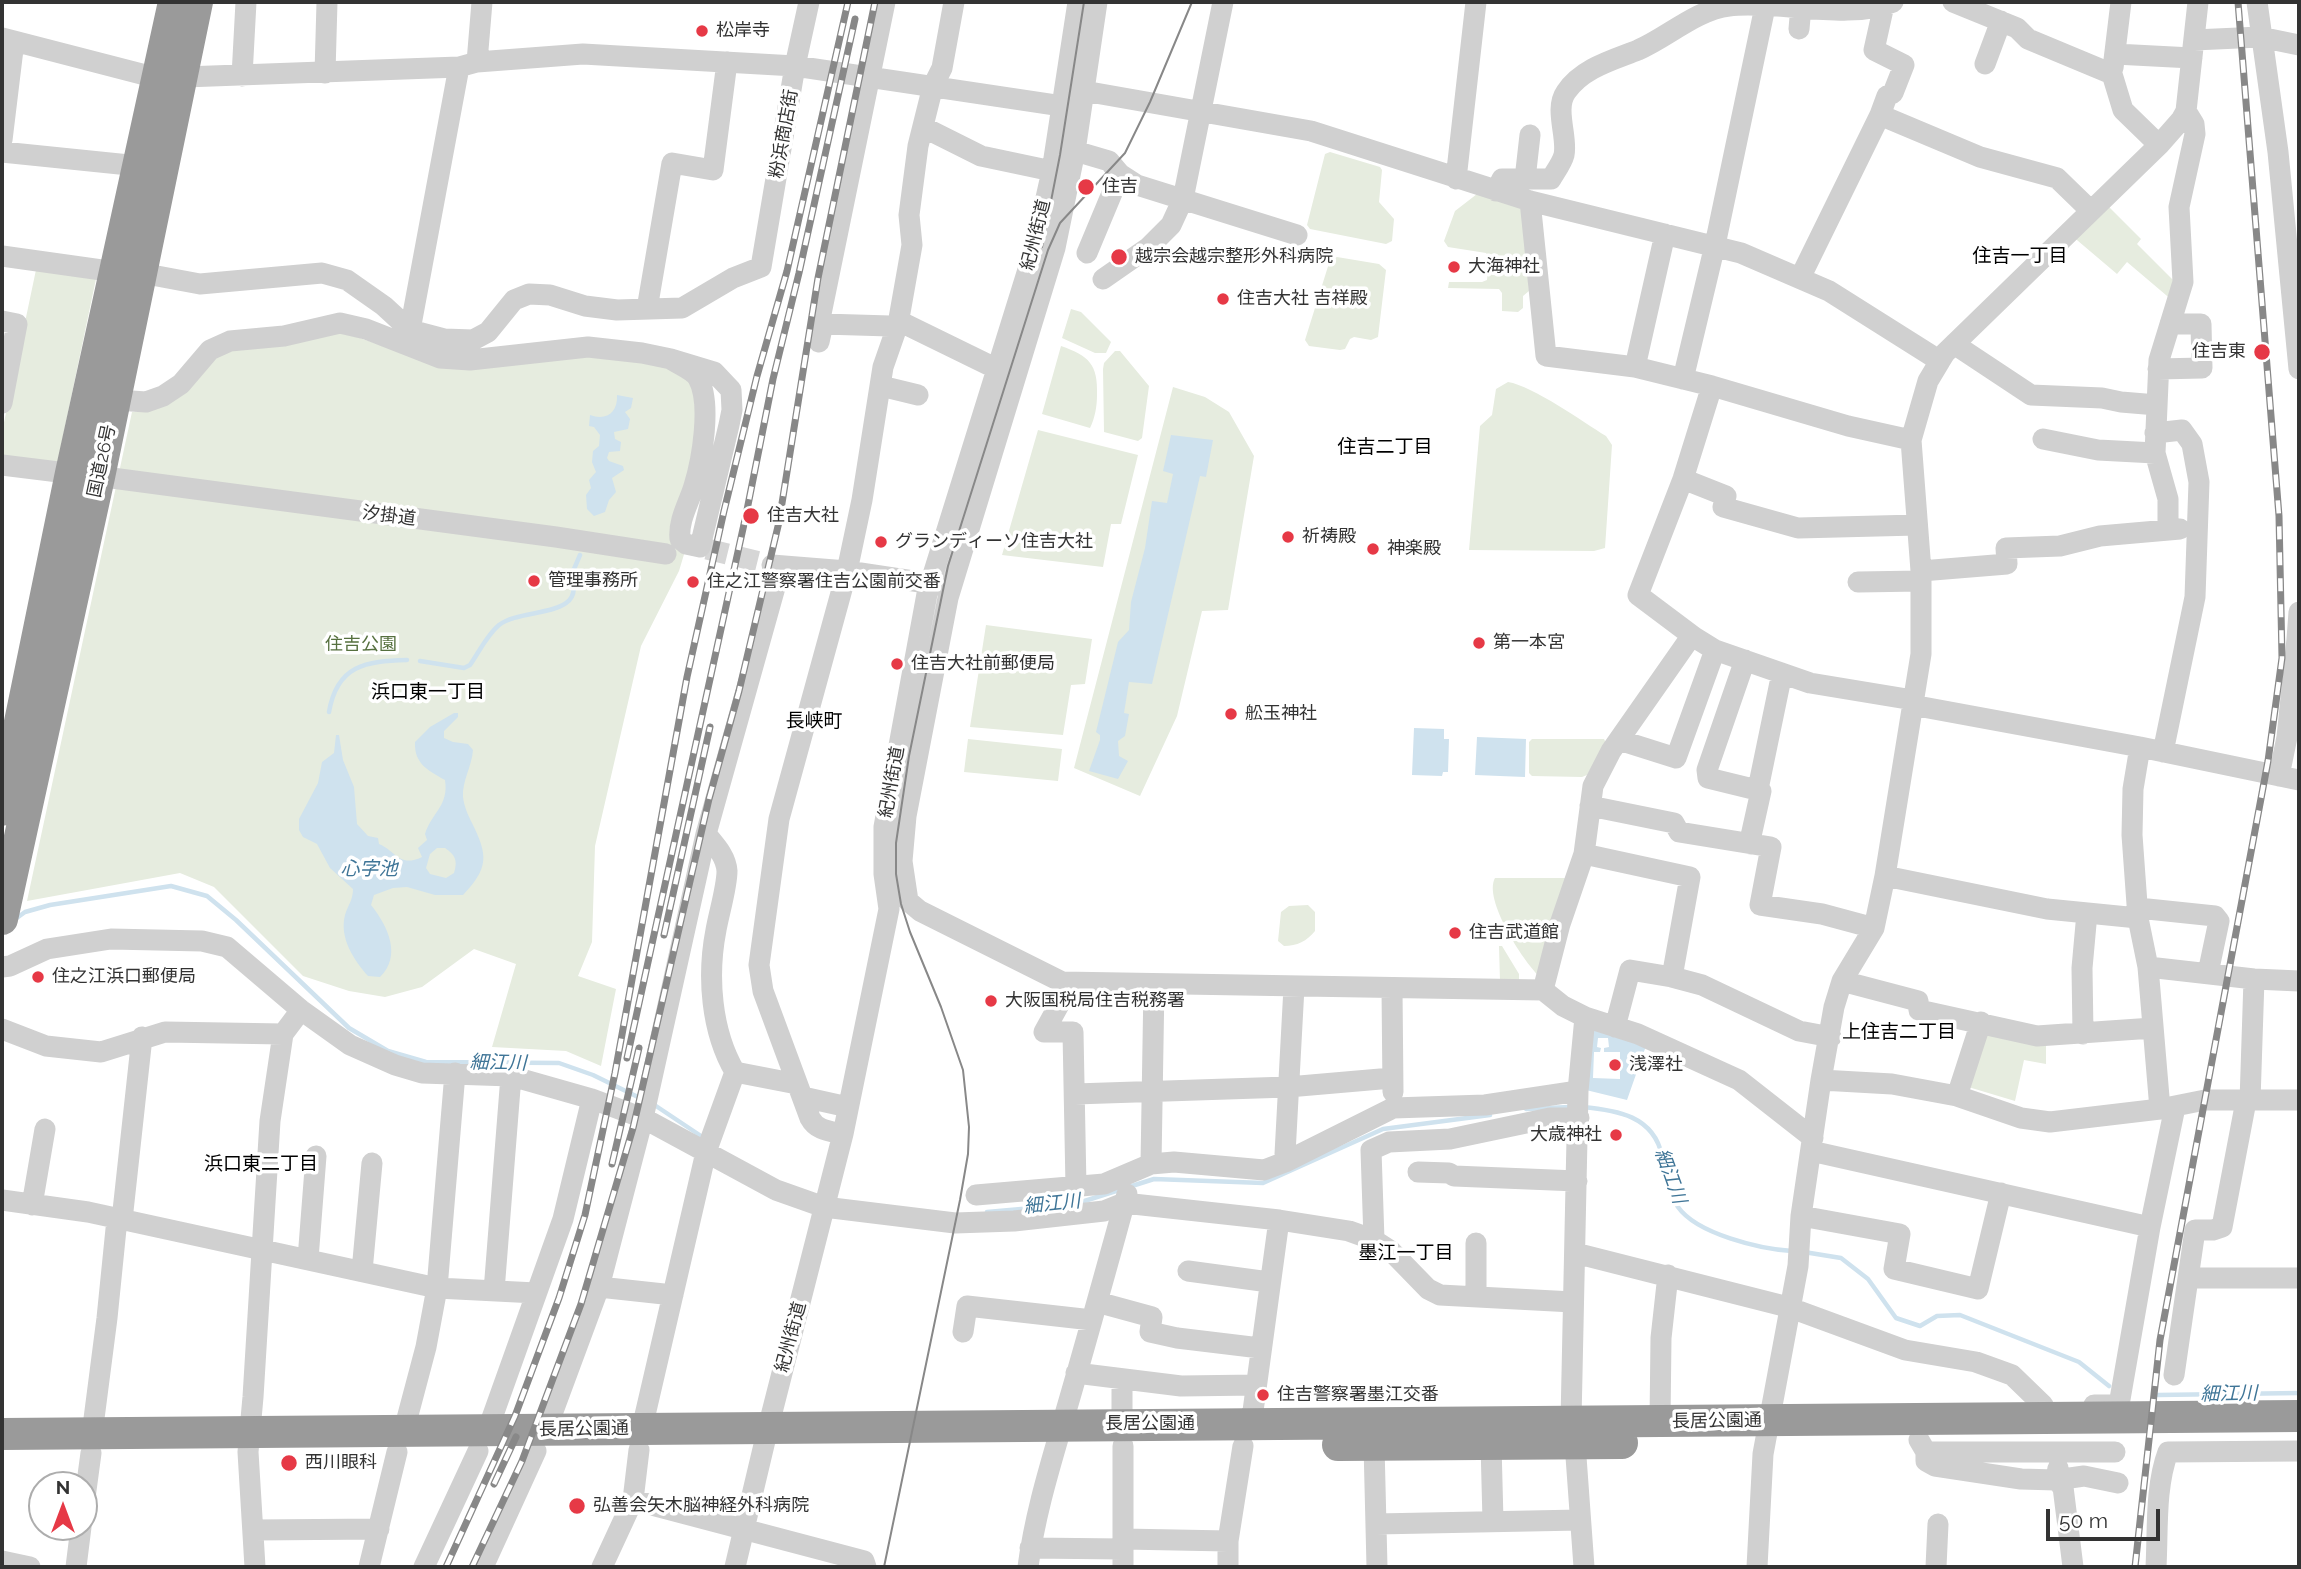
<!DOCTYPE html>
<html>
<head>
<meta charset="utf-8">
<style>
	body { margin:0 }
	#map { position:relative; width:2301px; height:1569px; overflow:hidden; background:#fff; font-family:Raleway,sans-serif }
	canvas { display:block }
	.frame { position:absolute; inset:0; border:4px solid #333; pointer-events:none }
	.north { position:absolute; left:28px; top:1471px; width:70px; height:70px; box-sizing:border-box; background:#fff; border:2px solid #adadad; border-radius:50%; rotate:0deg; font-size:19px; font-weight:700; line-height:28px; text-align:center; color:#333 }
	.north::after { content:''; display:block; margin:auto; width:24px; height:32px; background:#e63946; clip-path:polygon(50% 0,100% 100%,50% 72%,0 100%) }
	.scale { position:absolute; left:2046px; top:1509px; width:114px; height:32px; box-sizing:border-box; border:4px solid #333; border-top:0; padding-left:9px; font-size:21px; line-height:24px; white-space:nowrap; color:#333; -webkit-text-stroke:5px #fff; paint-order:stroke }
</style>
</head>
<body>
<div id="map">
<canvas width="2301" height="1569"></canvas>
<div class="frame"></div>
<div class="north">N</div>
<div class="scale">50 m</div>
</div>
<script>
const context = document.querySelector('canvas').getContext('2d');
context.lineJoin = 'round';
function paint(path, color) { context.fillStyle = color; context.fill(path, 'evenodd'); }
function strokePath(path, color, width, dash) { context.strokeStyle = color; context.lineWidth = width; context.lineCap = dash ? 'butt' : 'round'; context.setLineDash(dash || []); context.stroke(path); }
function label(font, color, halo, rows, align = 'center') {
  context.font = font + ' Raleway,"Noto Sans JP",sans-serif'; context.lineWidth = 7; context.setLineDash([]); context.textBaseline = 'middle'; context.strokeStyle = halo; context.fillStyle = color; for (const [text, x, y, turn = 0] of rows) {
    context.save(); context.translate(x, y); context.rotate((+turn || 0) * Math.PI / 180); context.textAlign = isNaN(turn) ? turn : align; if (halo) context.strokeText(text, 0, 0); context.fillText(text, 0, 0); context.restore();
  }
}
paint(new Path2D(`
	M1330,152L1380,167L1382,170L1379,202L1394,219L1392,241L1386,244L1310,229L1307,225L1325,154Z
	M1477,194L1518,207L1525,212L1529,291L1523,296V308L1518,312L1502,311V293L1499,289L1448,288L1449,282H1482L1487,280L1489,257L1486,253L1448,247L1444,241L1455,211Z
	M2107,205L2141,239L2137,244L2177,284L2173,301L2127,262L2117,274L2071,235Z
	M1337,257L1379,264L1386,270L1378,337L1371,340L1354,337L1350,339L1345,349L1340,350L1309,346L1305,340L1330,260Z
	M37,265L97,274L57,465L2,458V432Z
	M1071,309L1081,312L1111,342L1106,353H1095L1062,338Z
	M340,331L437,365L579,354L641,359L675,369L690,379L698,395L685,551L679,571L641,646L595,846L592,942L578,976L616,989L601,1066L566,1051L492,1047L516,964L474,949L422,987L385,997L349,991L303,976L214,887L180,873L27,901L132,412L148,411L216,358L230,351Z
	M1061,346C1089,356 1098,364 1097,395C1097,406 1095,418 1090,428L1042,414Z
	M1115,351H1120L1149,386L1142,438L1138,441L1104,432L1103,369L1104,363Z
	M1508,382C1533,386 1583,422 1606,436L1612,445L1605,548L1594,551L1469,550L1480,426L1492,415L1496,389Z
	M1173,387L1205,397L1229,412L1254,456L1228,610L1202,611L1177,716L1140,796L1074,768Z
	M1038,430L1138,455L1121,524H1111L1103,567L1002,555Z
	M986,625L1092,639L1085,684L1071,685L1063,735L970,727Z
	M968,739L1062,749L1058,781L964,772Z
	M1532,739H1604L1606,743L1587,775L1582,777L1532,776L1529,773V742Z
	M1495,878H1570L1539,976C1523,961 1483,899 1495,878Z
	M1308,905L1315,912V931C1307,941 1297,946 1284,946L1278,941L1281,912L1289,906Z
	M1499,946H1502L1519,974V981H1500Z
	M1983,1025L2046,1038V1064L2024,1060L2015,1101L1965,1086Z`), '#e6ecdf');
paint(new Path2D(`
	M617,395L633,398L631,408L625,412L630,419L628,429L614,432L615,439L621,442L620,451L609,452L607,458L609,461L623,466L624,470L612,478L616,492L609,500L605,512L594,516L587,509L586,495L591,488L589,480L596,472L592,462L593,451L599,446L600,435L594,427L589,426L590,415C606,421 618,413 617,395Z
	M1171,435L1213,440L1206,477L1200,476L1152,684L1129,682L1124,713L1129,714L1125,736L1118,741L1119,756L1128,761L1118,779L1089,771L1100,740V735L1096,732L1118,642L1129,630L1131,602L1145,548L1152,501L1167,503L1173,474L1163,471Z
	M454,713H458V717L444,731V738L453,742L468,744L473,750C472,766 462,781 463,797C464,806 468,815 472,823C488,855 489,868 463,895H435L407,887L393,888L374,895L371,905C388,926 402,956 380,977L368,976C354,960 339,938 345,915C348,905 353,900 353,889L330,868L317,844L303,837L299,830V819L318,783L322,762L334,753L336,735H339L343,760L354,787L357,824L368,836L378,838L379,844C396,851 399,868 422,857L418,848L427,840L425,834C432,812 449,806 445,780C427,770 414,763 415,742L430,727ZM437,848H445C455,855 458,860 454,873L446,878L430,874L426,868L430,854Z
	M1414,728L1444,729V739H1449L1448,772H1443L1442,776L1412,775Z
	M1477,737L1526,739L1525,777L1475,775Z
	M1590,1028L1647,1043L1627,1100L1586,1090ZM1598,1038H1608L1609,1047L1604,1048V1052H1620V1079L1593,1078L1594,1052H1600L1601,1048L1597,1047Z`), '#cfe2ee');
strokePath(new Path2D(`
	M420,661L464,668L470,665C479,652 487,635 499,625C522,607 588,619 571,576L580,555
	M329,712C337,665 366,661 407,660
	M14,920L25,912L50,905L171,886L207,896L236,920L349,1028L388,1051L426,1062L559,1063L593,1075L642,1099
	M653,1104L704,1138
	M1582,1107C1617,1110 1654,1116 1662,1156C1666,1173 1668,1192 1678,1207C1697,1234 1760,1249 1792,1251
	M1526,1109L1570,1107
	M1075,1204L1154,1179L1263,1183L1383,1129L1490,1115
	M987,1212L1055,1206
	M1804,1252L1841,1258L1868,1279L1896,1318L1920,1326L1937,1316L1960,1315L2079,1362L2109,1386
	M2158,1395L2299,1393`), '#cfe2ee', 4.5);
strokePath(new Path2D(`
	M707,549L772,565`), '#d6d6d6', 21, [21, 10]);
strokePath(new Path2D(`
	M1953,2L2017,28L2028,39L2112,74L2123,110L2159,145
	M2257,2L2278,152L2299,369
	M1799,29L1801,6
	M2,38L157,78L459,67L477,62L583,54L795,66L1062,106
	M2194,40L2260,37L2299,45
	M2115,54L2192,58
	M477,62L482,2
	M1985,64L2001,21
	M2113,68L2121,2
	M325,73L327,2
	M242,76L246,2
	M1084,91L1311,131L1530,201L1741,253L1829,291L1940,361L1928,381L1911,440L1921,571V654L1885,876L1874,928L1842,981L1834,1007L1821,1080L1801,1216L1798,1266L1763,1454L1757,1567
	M1880,115L1887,96L1893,93L1904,65L1874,50L1884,5
	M923,127L981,156L1052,171
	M2,140L14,41
	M1075,151L1109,161L1120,174L1137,185L1297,235
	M2,152L139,166
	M1456,179L1476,2
	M1525,179L1530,135
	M1496,191L1502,179H1551C1555,172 1562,163 1564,155C1568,137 1554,109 1566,92C1582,68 1613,60 1638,50C1668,37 1696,10 1729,6C1778,0 1849,21 1893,2
	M1530,201L1546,356L1635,367L1712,386L1848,426L1911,440
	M1087,253L1120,174
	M2,256L116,272
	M141,273L200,284L322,273L347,280L384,306L410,330L444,339L473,340L488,332L514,300L529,294L550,295L585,306L617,310L682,308L733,278L761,267L795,66L809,2
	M1800,278L1880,115L1980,157L2057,178L2091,211
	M1103,279L1149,247L1171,225L1183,199L1223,2
	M647,309L672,163L713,170L727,62
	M2,321L17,324L2,403
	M823,324L890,326L905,324L997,369
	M405,339L410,330L459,67
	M819,342L823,324L821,314L885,2
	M1954,344L2031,395L2102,398L2121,402L2157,405
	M1940,361L1945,353L2159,145L2181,120L2186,111L2198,2
	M1635,367L1665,234
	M2158,369L2202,368L2201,324H2170
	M1683,379L1715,245L1766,2
	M881,386L918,395
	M1712,386L1683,479L1638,595L1694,637L1715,650L1810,683L1913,700
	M102,399L146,402L163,396L181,384L210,350L230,341L284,336L340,323L366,329L440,358L470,360L588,347L642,353L671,359L714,372L731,390L732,410L729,425L700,547L686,544L680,539C678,520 689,503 694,486C702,460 712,403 698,378C693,370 679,365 671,359
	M2155,433L2182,430L2192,444L2199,482L2195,597L2163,752
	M2043,439L2098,450L2155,453
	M2,465L83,475
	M112,478L556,537L666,554
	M1683,479L1726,496L1723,507L1798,528L1917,525
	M2168,530V499L2155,453L2159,360L2183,282L2179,207L2195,134L2194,124L2186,111
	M772,565L847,571L940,585
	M1921,571L2007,564L2006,548L2060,546L2100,536L2180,529
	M1858,582L1921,581
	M2297,639L2299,612
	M1745,660L1707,770L1708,778L1761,791L1751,836V844
	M1912,705L2140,747L2299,780
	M1619,740L1676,758L1715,650
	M2140,747L2133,789L2132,835L2138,918L2148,967L2160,1109L2205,1100H2299
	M2279,776L2287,737L2297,639H2299
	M1758,789L1782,673
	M1590,806L1674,823L1679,832L1771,847L1760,905L1822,914L1874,928
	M706,834C715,845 726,856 727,871C727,887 719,913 716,930C707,976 711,1031 735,1072L797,1084
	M1584,854L1690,877L1672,977L1702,985L1799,1031L1831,1037
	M1885,876L2047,909L2138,918
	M908,901L920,911L1062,982L1543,990L1563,1006L1585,1017L1638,1034L1739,1080L1813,1138
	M908,901L902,861L906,816L948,598L1055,248L1075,151L1097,2
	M2138,908L2215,916L2219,921L2208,973
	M2,967L10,966L47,949L111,939L202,941L227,947L301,1010L350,1045L395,1065L422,1073L511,1076L592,1099L643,1118L776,1190L824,1207L955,1223L1014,1221L1104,1211L1124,1203L1279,1220L1349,1231L1374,1240L1391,1251L1428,1289L1440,1295L1573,1302
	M2148,967L2254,979L2299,981
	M1842,981L1918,1001L1919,1010L2037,1036L2153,1028
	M1071,983L1044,1032H1073L1076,1187
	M1392,989L1393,1092
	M1543,990L1560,924L1584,854L1593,786L1611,751L1688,641L1694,637
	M1615,1027L1630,970L1672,977
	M2,1029L46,1046L101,1052L165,1032L283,1034
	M2083,1034L2082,968L2087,913
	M1821,1080L1892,1084L1957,1096L2021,1118L2050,1122L2160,1109
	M1075,1094L1288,1087L1392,1078
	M1957,1096L1981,1022
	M803,1097L848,1107
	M2250,1101L2254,979
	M843,1134C830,1131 817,1131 810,1118L763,991L759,965L779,819L847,571L862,500L883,367L898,324L912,245L909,215L918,146L933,86L942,68L954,2
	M1811,1151L2150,1227
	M1285,1154L1294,987
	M1151,1164L1154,984
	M1418,1172L1449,1173L1454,1176L1577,1181
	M976,1195L1104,1184L1151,1164L1174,1162L1264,1170L1285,1162L1393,1108L1485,1105L1578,1091
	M2,1200L88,1212L437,1288L536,1293
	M32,1205L45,1129
	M1801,1216L1900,1234L1894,1269L1978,1289L2001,1193
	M122,1220L142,1037
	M1374,1240L1371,1150L1389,1142L1450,1139L1550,1118H1579
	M1476,1243V1297
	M1575,1253L1788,1307L1905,1350L1976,1362L2012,1375L2043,1405
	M308,1259L316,1156
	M362,1271L372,1163
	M1188,1271L1269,1282
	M2190,1278H2299
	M599,1287L673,1295
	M494,1291L511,1076
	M1097,1302L1152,1317L1150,1332L1177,1338L1260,1348
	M963,1332L967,1306L1092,1320
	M1076,1373L1181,1386L1256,1385
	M2174,1375L2195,1230H2213L2222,1227L2246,1101
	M1122,1379V1425
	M2094,1405H2119L2150,1227L2175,1107
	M1660,1421L1661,1338L1668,1275
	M1245,1424L1253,1411L1279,1220
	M642,1428L706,1152L735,1072
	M488,1429L563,1219L592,1099
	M404,1430L426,1347L437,1288L455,1073
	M546,1430L599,1287L643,1118L706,834L781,566
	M92,1434L107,1318L117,1219
	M1919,1440L1926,1452V1461L1935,1466L2021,1479L2056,1480L2084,1476L2118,1483
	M1491,1444L1493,1521
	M1374,1445L1377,1567
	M1123,1446V1567
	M1926,1452H2115
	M2058,1468L2056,1480L2063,1487L2073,1567
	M633,1500L864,1561L866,1567
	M84,1505L91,1453
	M1376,1524L1580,1520
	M254,1530L379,1529
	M1123,1539L1228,1541
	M1030,1548L1123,1549
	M2,1561L30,1567
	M76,1567L81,1527
	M255,1567L248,1452L253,1397L270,1121L283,1034L301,1010
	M369,1567L397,1452
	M424,1567L478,1451
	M483,1567L536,1451
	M602,1567L633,1500L639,1450
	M735,1567L768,1428L843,1134L889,909L884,874V827L927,594L1035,247L1052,171L1078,2
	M1028,1567C1035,1513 1051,1463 1066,1411C1087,1339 1107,1266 1127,1194
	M1228,1567V1541L1243,1446
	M1584,1567L1575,1443L1571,1421L1578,1091L1585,1017
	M1936,1567L1938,1524
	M2156,1567C2158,1530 2155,1487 2168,1452L2299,1451`), '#d0d0d0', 21);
strokePath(new Path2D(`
	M2,810L71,473L174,2
	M2,919L99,477L197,2
	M2,1434L2299,1416
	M1338,1445L1622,1443`), '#9a9a9a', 32);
strokePath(new Path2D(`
	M1042,247L1060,155L1084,2
	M884,1567L960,1200L968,1154L969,1127L963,1070L941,1007L910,932L901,904L896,874V843L909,756L948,566L1048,250L1060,223L1125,153L1150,102L1192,2`), '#888', 2);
const rail = new Path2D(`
	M664,935L710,727
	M627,1058L746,515L773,379L799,273L855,19
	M612,1164L639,1048
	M494,1484L516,1437
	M446,1567L515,1416L559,1298L585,1215L615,1073L687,677L724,511L757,376L787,271L848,2
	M472,1567L522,1461L581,1304L633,1128L709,799L739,691L779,522L818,278L875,2
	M2135,1567L2160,1340L2268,761L2282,658L2279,516L2238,2`);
strokePath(rail, '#888', 7);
strokePath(rail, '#fff', 4.5, [13]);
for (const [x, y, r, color] of [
	[702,31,7,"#e63946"],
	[1086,187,9,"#e63946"],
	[1119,257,9,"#e63946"],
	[1454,267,7,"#e63946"],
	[1223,299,7,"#e63946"],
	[2262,352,9,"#e63946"],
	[751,516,9,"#e63946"],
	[1288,537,7,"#e63946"],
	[881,542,7,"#e63946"],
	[1373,549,7,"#e63946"],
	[534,581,7,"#e63946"],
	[693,582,7,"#e63946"],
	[1479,643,7,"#e63946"],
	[897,664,7,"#e63946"],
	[1231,714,7,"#e63946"],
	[1455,933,7,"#e63946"],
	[38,977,7,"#e63946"],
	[991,1001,7,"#e63946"],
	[1615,1065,7,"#e63946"],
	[1616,1135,7,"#e63946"],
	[1263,1395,7,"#e63946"],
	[289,1463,9,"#e63946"],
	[577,1506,9,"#e63946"]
]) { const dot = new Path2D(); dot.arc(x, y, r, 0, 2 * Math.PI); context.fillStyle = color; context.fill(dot); strokePath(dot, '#fff', 2.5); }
label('18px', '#333', '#fff', [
	["松岸寺",716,31],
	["住吉",1102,187],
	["越宗会越宗整形外科病院",1135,257],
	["大海神社",1468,267],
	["住吉大社 吉祥殿",1237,299],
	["住吉東",2246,352,"right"],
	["住吉大社",767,516],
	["祈祷殿",1302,537],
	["グランディーソ住吉大社",895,542],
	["神楽殿",1387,549],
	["管理事務所",548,581],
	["住之江警察署住吉公園前交番",707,582],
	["第一本宮",1493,643],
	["住吉大社前郵便局",911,664],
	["舩玉神社",1245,714],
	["住吉武道館",1469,933],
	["住之江浜口郵便局",52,977],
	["大阪国税局住吉税務署",1005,1001],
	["浅澤社",1629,1065],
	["大歳神社",1602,1135,"right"],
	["住吉警察署墨江交番",1277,1395],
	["西川眼科",305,1463],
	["弘善会矢木脳神経外科病院",593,1506]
], 'left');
label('18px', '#333', '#fff', [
	["粉浜商店街",784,134,-80],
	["紀州街道",1036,235,-76],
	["国道26号",102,461,-78],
	["汐掛道",389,516,7],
	["紀州街道",892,782,-80],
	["紀州街道",791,1337,-75],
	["長居公園通",1717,1421,-1],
	["長居公園通",1150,1424],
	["長居公園通",584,1429,-1]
]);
label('18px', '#56703f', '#fff', [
	["住吉公園",361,645]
]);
label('19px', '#000', '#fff', [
	["住吉一丁目",2020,256],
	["住吉二丁目",1385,447],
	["浜口東一丁目",428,692],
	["長峡町",814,721],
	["上住吉二丁目",1899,1032],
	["浜口東二丁目",261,1164],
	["墨江一丁目",1406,1253]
]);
label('italic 19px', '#3f7597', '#fff', [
	["心字池",369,869],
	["細江川",498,1063,1],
	["細江川",1670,1176,70],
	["細江川",1052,1204,-6],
	["細江川",2229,1394,-1]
]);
</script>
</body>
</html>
